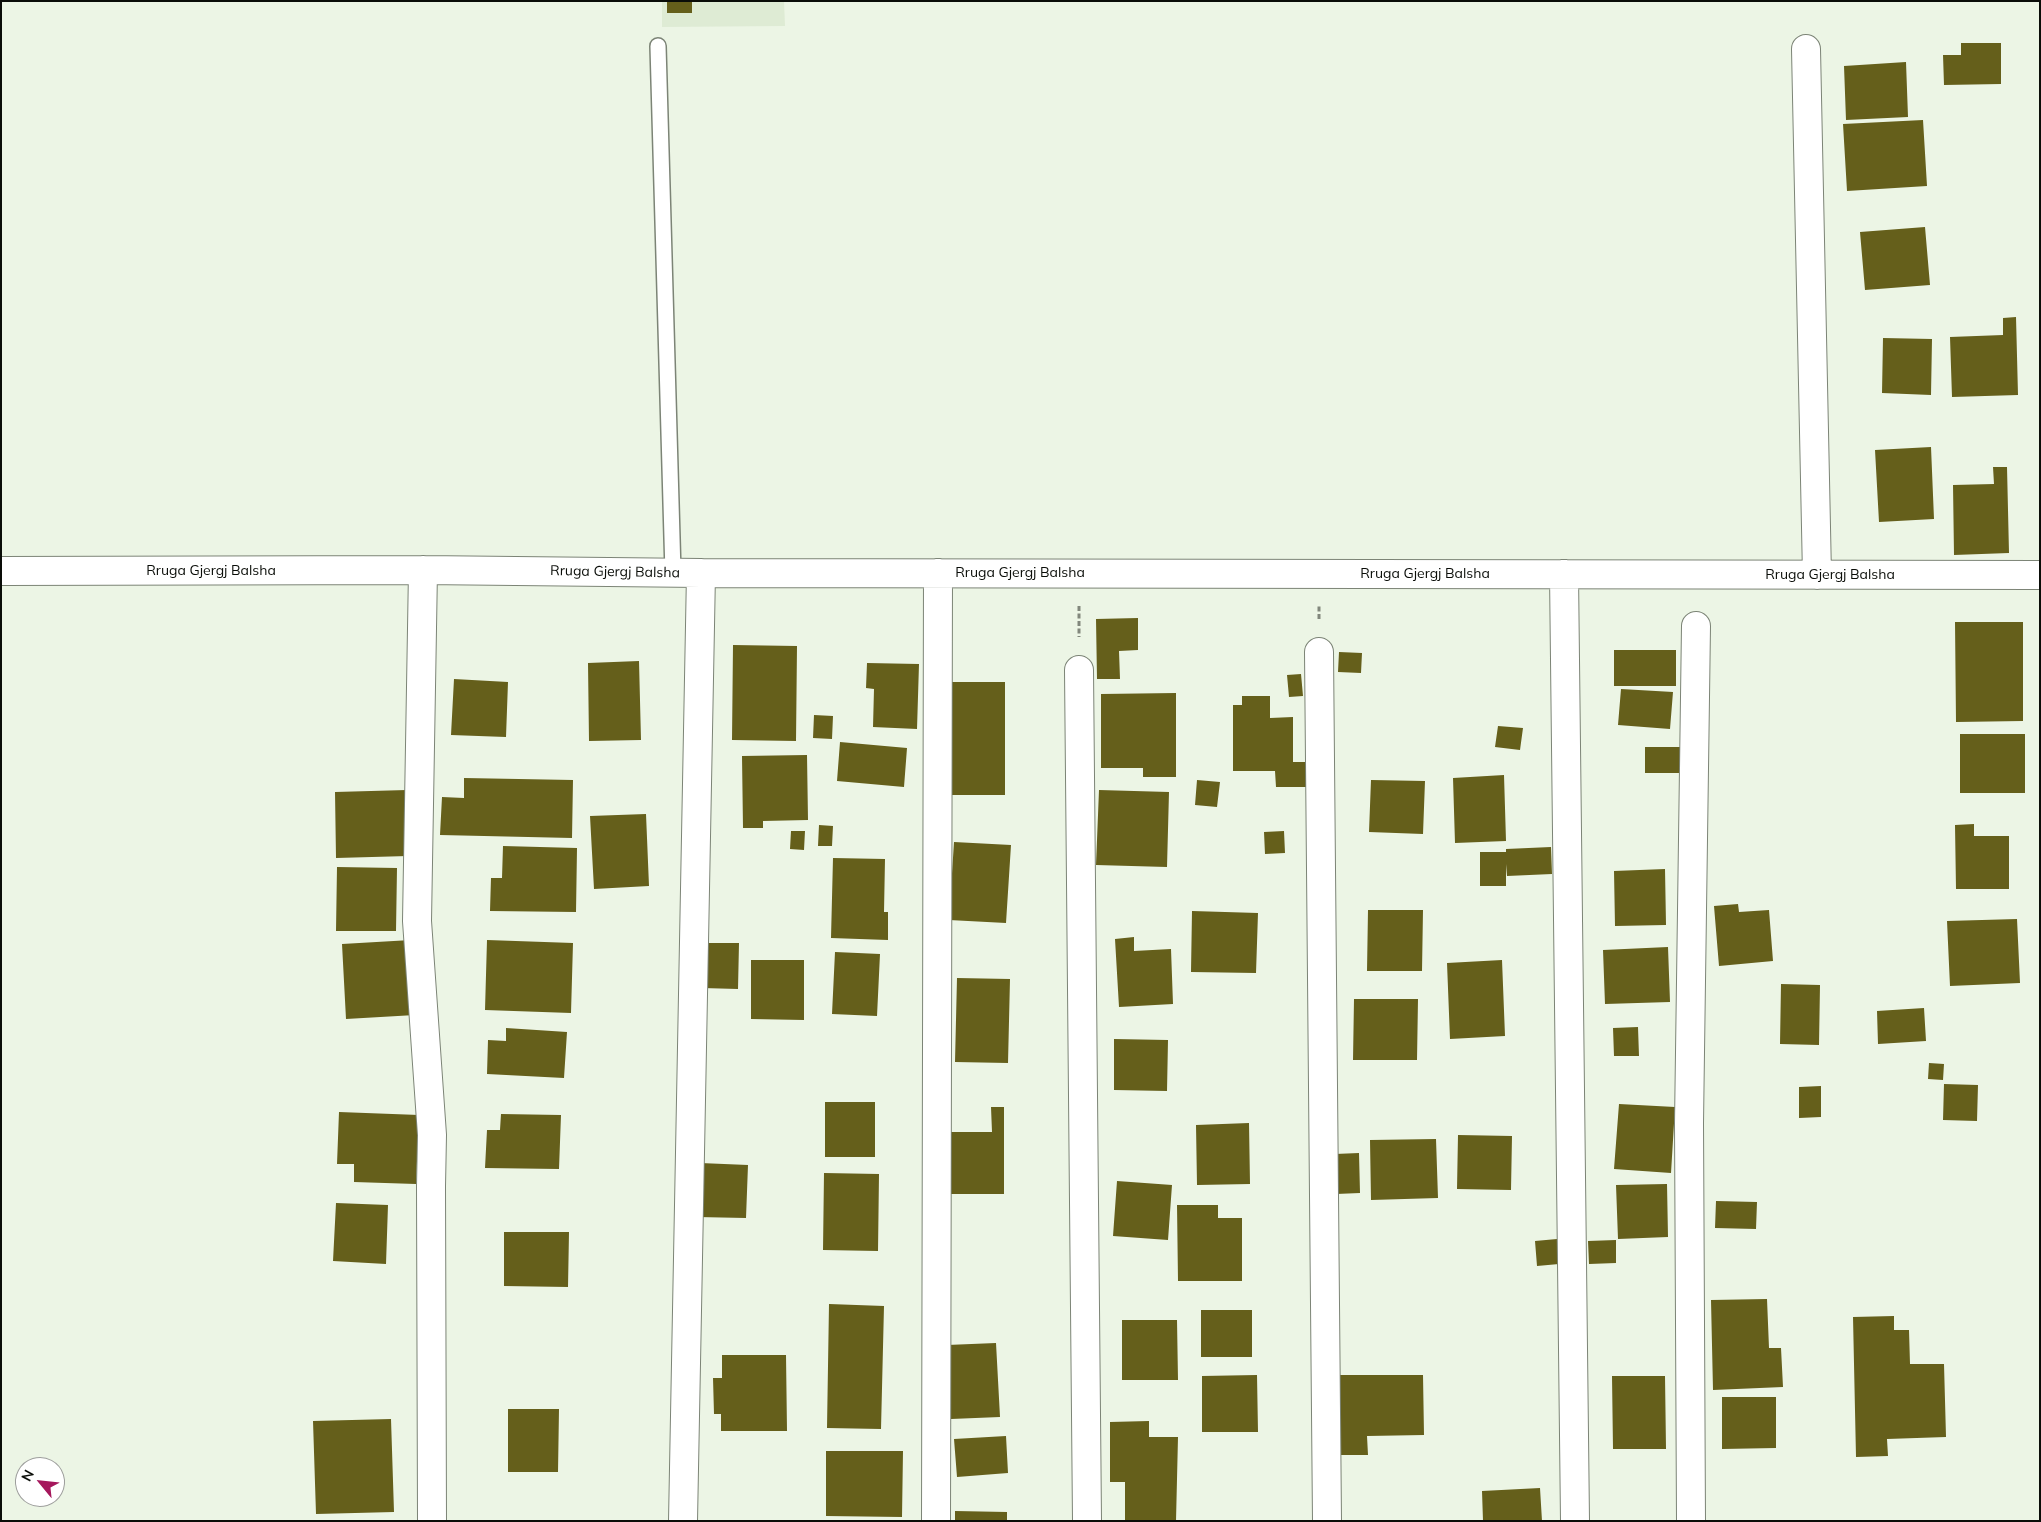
<!DOCTYPE html>
<html>
<head>
<meta charset="utf-8">
<style>
	body { margin:0 }
	#map { position:relative; width:2041px; height:1522px; overflow:hidden; background:#ecf5e5; font-family:Mulish,sans-serif }
	canvas { display:block }
	.frame { position:absolute; inset:0; border:2px solid #0a0d08; pointer-events:none }
	.north { position:absolute; left:15px; top:1457px; width:50px; height:50px; box-sizing:border-box; background:#fff; border:1px solid #9d9e9c; border-radius:50%; rotate:298deg; font-size:14px; font-weight:700; line-height:20px; text-align:center; color:#0a0d08 }
	.north::after { content:''; display:block; margin:auto; width:18px; height:22px; background:#a5175c; clip-path:polygon(50% 0,100% 100%,50% 72%,0 100%) }
</style>
</head>
<body>
<div id="map">
<canvas width="2041" height="1522"></canvas>
<div class="frame"></div>
<div class="north">N</div>
</div>
<script>
const context = document.querySelector('canvas').getContext('2d');
context.lineJoin = 'round';
function paint(path, color) { context.fillStyle = color; context.fill(path, 'evenodd'); }
function strokePath(path, color, width, dash) { context.strokeStyle = color; context.lineWidth = width; context.lineCap = dash ? 'butt' : 'round'; context.setLineDash(dash || []); context.stroke(path); }
function label(font, color, halo, rows, align = 'center') {
  context.font = font + ' Mulish,sans-serif'; context.lineWidth = 5; context.setLineDash([]); context.textBaseline = 'middle'; context.strokeStyle = halo; context.fillStyle = color; for (const [text, x, y, turn = 0] of rows) {
    context.save(); context.translate(x, y); context.rotate((+turn || 0) * Math.PI / 180); context.textAlign = isNaN(turn) ? turn : align; if (halo) context.strokeText(text, 0, 0); context.fillText(text, 0, 0); context.restore();
  }
}
paint(new Path2D(`
	M662,1H784L785,26L662,27Z`), '#deebd4');
paint(new Path2D(`
	M667,1H692V13H667Z
	M1961,43H2001V84L1944,85L1943,55H1961Z
	M1906,62L1908,117L1846,120L1844,66Z
	M1923,120L1927,186L1847,191L1843,124Z
	M1925,227L1930,285L1865,290L1860,232Z
	M2016,317L2018,395L1952,397L1950,337L2003,335V318Z
	M1883,338L1932,339L1931,395L1882,393Z
	M1931,447L1934,519L1879,522L1875,450Z
	M1993,467H2007L2009,553L1954,555L1953,485L1994,484Z
	M1138,618V650L1119,651L1120,679H1097L1096,619Z
	M1955,622H2023V721L1956,722Z
	M733,645L797,646L796,741L732,740Z
	M1614,650H1676V686H1614Z
	M1339,652L1362,653L1361,673L1338,672Z
	M639,661L641,740L589,741L588,663Z
	M867,663L919,664L917,729L873,727L874,689L866,688Z
	M1301,674L1303,696L1289,697L1287,675Z
	M454,679L508,682L506,737L451,735Z
	M949,682H1005V795H948Z
	M1621,689L1673,692L1670,729L1618,725Z
	M1176,693V777H1143V768H1101V694Z
	M1242,696H1270V718L1293,717V762H1306V787H1276L1275,771H1233V705H1242Z
	M814,715L833,716L832,739L813,738Z
	M1498,726L1523,728L1520,750L1495,747Z
	M1960,734H2025V793H1960Z
	M840,742L907,748L904,787L837,781Z
	M1645,747H1680V773H1645Z
	M807,755L808,820L763,821V828H743L742,756Z
	M1504,775L1506,841L1455,843L1453,778Z
	M464,778L573,780L572,838L440,835L442,797L464,798Z
	M1197,780L1220,782L1217,807L1195,805Z
	M1371,780L1425,781L1423,834L1369,832Z
	M407,790L408,856L336,858L335,792Z
	M1099,790L1169,792L1167,867L1096,865Z
	M646,814L649,886L594,889L590,816Z
	M1974,824V836H2009V889H1956L1955,825Z
	M819,825L833,826L832,846H818Z
	M791,831H805L804,850L790,849Z
	M1284,831L1285,853L1265,854L1264,832Z
	M954,842L1011,845L1006,923L949,920Z
	M503,846L577,848L576,912L490,911L491,878H502Z
	M1551,847L1552,874L1507,876L1506,864V886H1480V852H1506V849Z
	M833,858L885,859L884,912H888V940L831,938Z
	M337,867L397,868L396,931H336Z
	M1665,869L1666,925L1615,926L1614,871Z
	M1738,904L1739,912L1769,910L1773,961L1719,966L1714,906Z
	M1368,910H1423L1422,971H1367Z
	M1192,911L1258,913L1256,973L1191,972Z
	M2017,919L2020,983L1950,986L1947,921Z
	M1134,937V951L1171,949L1173,1004L1119,1007L1115,939Z
	M411,940L415,1015L346,1019L342,944Z
	M487,940L573,943L571,1013L485,1010Z
	M703,943H739L738,989L702,988Z
	M1668,947L1670,1002L1605,1004L1603,950Z
	M835,952L880,954L877,1016L832,1014Z
	M751,960H804V1020L751,1019Z
	M1502,960L1505,1036L1450,1039L1447,963Z
	M957,978L1010,979L1008,1063L955,1062Z
	M1781,984L1820,985L1819,1045L1780,1044Z
	M1354,999H1418L1417,1060H1353Z
	M1924,1008L1926,1041L1878,1044L1877,1011Z
	M1638,1027L1639,1056H1614L1613,1028Z
	M506,1028L567,1032L564,1078L487,1074L488,1040L506,1041Z
	M1114,1039L1168,1040L1167,1091L1114,1090Z
	M1929,1063L1944,1064L1943,1080L1928,1079Z
	M1944,1084L1978,1085L1977,1121L1943,1120Z
	M1821,1086V1117L1799,1118V1087Z
	M825,1102H875V1157H825Z
	M1619,1104L1675,1107L1671,1173L1614,1169Z
	M991,1107H1004V1194H949L950,1132H992Z
	M339,1112L419,1115L416,1184L354,1182V1164H337Z
	M501,1114L561,1115L559,1169L485,1168L487,1130H500Z
	M1249,1123L1250,1184L1197,1185L1196,1125Z
	M1458,1135L1512,1136L1511,1190L1457,1189Z
	M1436,1139L1438,1198L1371,1200L1370,1140Z
	M1359,1153L1360,1193L1336,1194L1335,1154Z
	M700,1163L748,1165L746,1218L697,1217Z
	M824,1173L879,1174L878,1251L823,1250Z
	M1117,1181L1172,1185L1168,1240L1113,1236Z
	M1667,1184L1668,1237L1618,1239L1616,1185Z
	M1716,1201L1757,1202L1756,1229L1715,1228Z
	M336,1203L388,1205L386,1264L333,1261Z
	M1177,1205H1218V1218H1242V1281H1178Z
	M504,1232H569L568,1287L504,1286Z
	M1557,1239L1559,1264L1537,1266L1535,1241Z
	M1616,1240V1263L1589,1264L1588,1241Z
	M1767,1299L1769,1348H1781L1783,1387L1713,1390L1711,1300Z
	M829,1304L884,1306L881,1429L827,1428Z
	M1201,1310H1252V1357H1201Z
	M1894,1316V1330H1909L1910,1364H1944L1946,1437L1887,1439L1888,1456L1856,1457L1853,1317Z
	M1122,1320H1177L1178,1380H1122Z
	M996,1343L1000,1417L951,1419L947,1345Z
	M722,1355H786L787,1431H721V1414H714L713,1378H722Z
	M1257,1375L1258,1432H1202V1376Z
	M1332,1375H1423L1424,1435L1367,1436L1368,1455H1332Z
	M1612,1376H1665L1666,1449H1613Z
	M1722,1397H1776V1448L1722,1449Z
	M508,1409H559L558,1472H508Z
	M391,1419L394,1512L316,1514L313,1421Z
	M1149,1421V1437H1178L1176,1521H1125V1482H1110V1422Z
	M1006,1436L1008,1473L957,1477L954,1439Z
	M826,1451H903L902,1517L826,1516Z
	M1540,1488L1542,1521H1483L1482,1491Z
	M955,1511L1007,1512V1521H955Z`), '#655f1b');
const lane = new Path2D(`
	M658,46L673,573`);
const street = new Path2D(`
	M1806,49L1817,575
	M423,570L417,921L432,1135L431,1186L432,1521
	M1,571L423,570L701,573L2040,575
	M1564,574L1575,1521
	M1319,652L1327,1521
	M1079,670L1087,1521
	M683,1521L701,573
	M936,1521L938,573
	M1691,1521L1689,1123L1696,626`);
strokePath(lane, '#7c8476', 18);
strokePath(street, '#7c8476', 30);
strokePath(new Path2D(`
	M1079,606V637
	M1319,619V605`), '#81877c', 3, [5, 2.5]);
strokePath(lane, '#fff', 15);
strokePath(street, '#fff', 28);
label('14px', '#0a0d08', '#fff', [
	["Rruga Gjergj Balsha",211,571],
	["Rruga Gjergj Balsha",615,572,1],
	["Rruga Gjergj Balsha",1020,573],
	["Rruga Gjergj Balsha",1425,574],
	["Rruga Gjergj Balsha",1830,575]
]);
</script>
</body>
</html>
